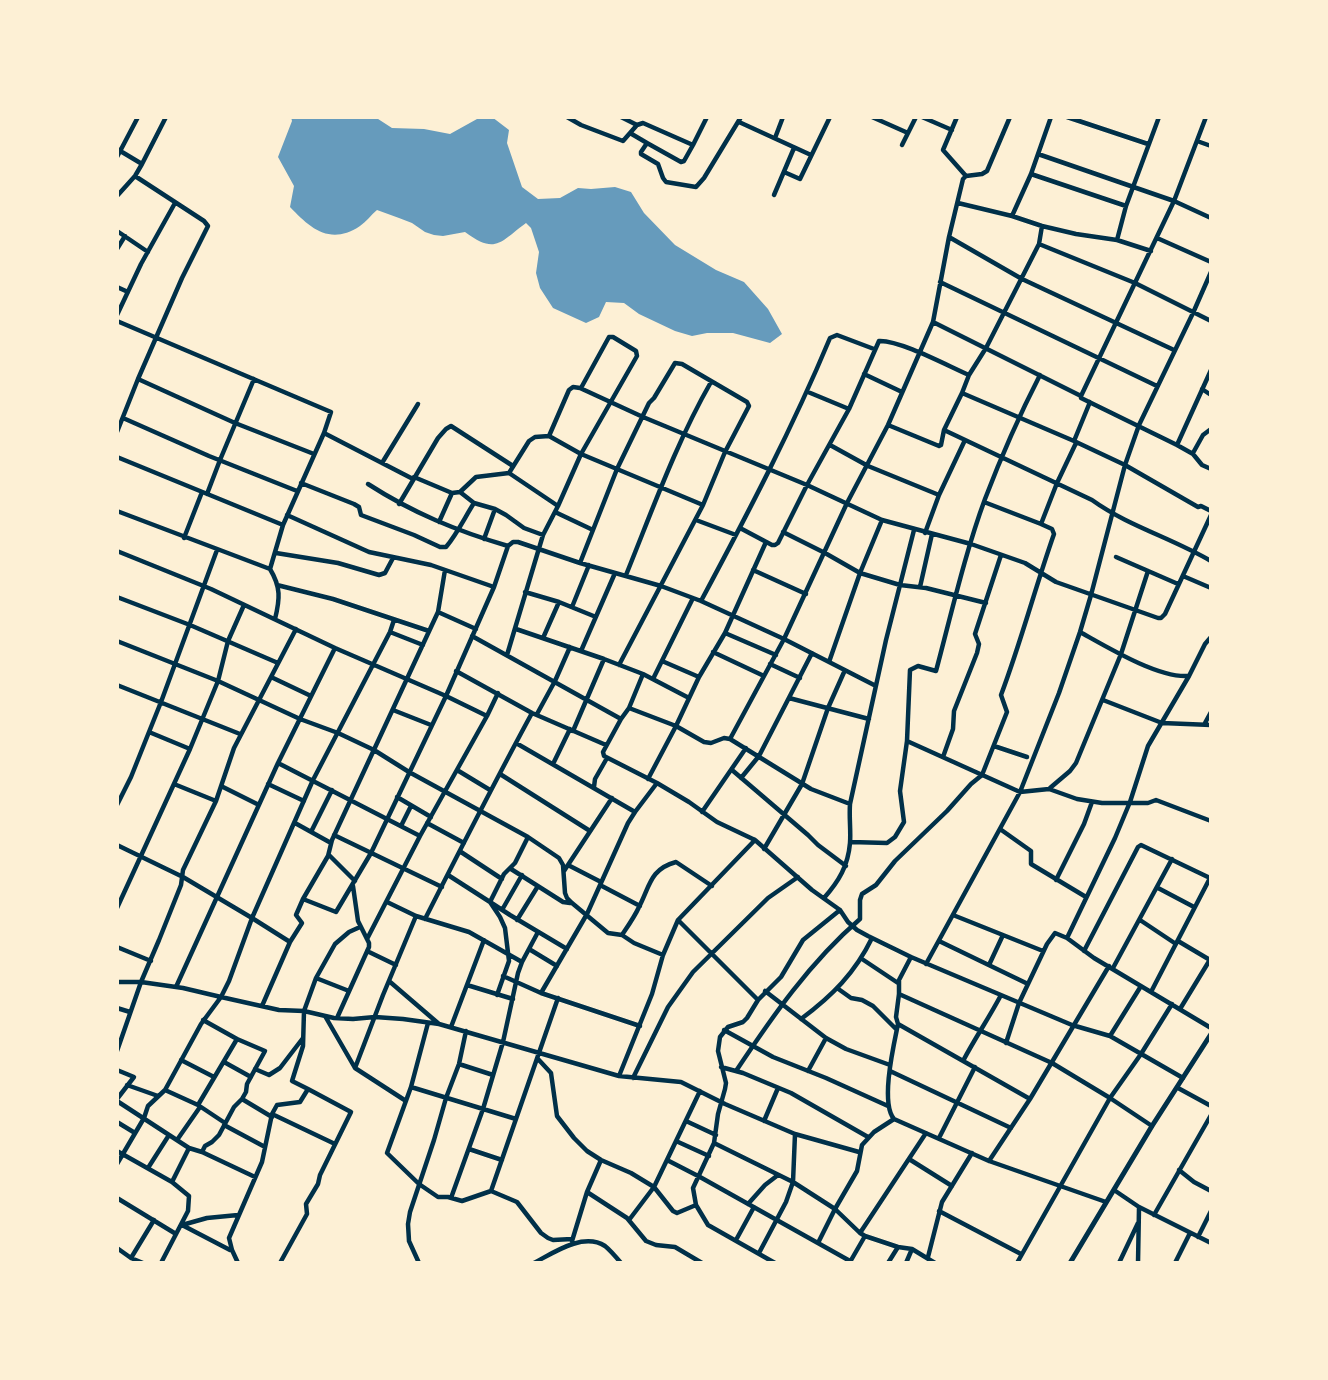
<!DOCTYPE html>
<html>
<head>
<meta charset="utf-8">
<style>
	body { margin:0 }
	#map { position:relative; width:1328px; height:1380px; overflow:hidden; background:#fdf0d5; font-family:"Public Sans",sans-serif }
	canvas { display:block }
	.frame { position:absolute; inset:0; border:119px solid #fdf0d5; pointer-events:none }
</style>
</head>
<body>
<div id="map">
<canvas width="1328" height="1380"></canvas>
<div class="frame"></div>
</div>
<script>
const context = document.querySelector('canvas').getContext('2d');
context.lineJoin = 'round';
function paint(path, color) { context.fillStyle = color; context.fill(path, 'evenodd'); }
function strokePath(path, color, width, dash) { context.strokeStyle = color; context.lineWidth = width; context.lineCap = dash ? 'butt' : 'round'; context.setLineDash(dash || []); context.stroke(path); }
paint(new Path2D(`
	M291,117H375L392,128L424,129L450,134L477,119L492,117L509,130L507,143L522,187L538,199L560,198L578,188L591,189L615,187L631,192L644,213L675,245L716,270L744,282L768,309L782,334L770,343L733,333H707L692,336L675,331L639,314L624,303L606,302L599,317L586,323L553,308L540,288L536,273L539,252L531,228L526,223C500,242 496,255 465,232L443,236L434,235L425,232L412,223L399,218L377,210C371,215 366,222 360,226C330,246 310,228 290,207L294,186L278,157L292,121Z`), '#669bbc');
strokePath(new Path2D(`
	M567,117L581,125L623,141L637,125L621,117
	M872,117L908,133
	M922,117L952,130
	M957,117L943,150L966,176
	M1067,117L1148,144
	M739,122L811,155
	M637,125L643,123L693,145L684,161L681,162L647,143
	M630,133L647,143L641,152V154L658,164L663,178L666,182L696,187L704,178L741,117
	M775,138L783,117
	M1197,141L1211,146
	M693,145L707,117
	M902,145L916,117
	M117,149L142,164L135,176L117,196
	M1038,154L1174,201L1211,218
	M117,157L138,117
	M142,164L166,117
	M784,172L800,179L830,117
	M1031,174L1126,206
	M966,176L982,174L987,171L1010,117
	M774,195L794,148
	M958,203L1012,216L1042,226L1076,234L1117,240L1151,251
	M1012,216L1031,174L1051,117
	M117,231L148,252
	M949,237L1022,279L1174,350
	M1157,238L1211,262
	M1117,240L1126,206L1159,117
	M1039,244L1135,283L1211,321
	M117,249L125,236
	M940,282L1157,386
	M117,287L128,292
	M117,315L141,264L175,203
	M117,321L331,412L324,433L283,525L270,569
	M933,322L949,237L963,179L966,176
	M864,374L902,392
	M969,375L986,348L1039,244L1042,226
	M138,379L235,423L314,454
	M1202,389L1211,395
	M808,392L849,409
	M1081,396L1174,201L1206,117
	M123,418L209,456L297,491
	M888,425L939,446L941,445L944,430L962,393L1074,441L1125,465L1198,507L1201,506L1211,511
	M944,430L1092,500C1128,526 1172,538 1211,561
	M117,432L138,379L182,278L208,226L204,221L135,176
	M324,433L413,479
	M549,436L569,390L573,387L580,388L643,417L807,485L882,520L971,544L1025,563L1056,582L1158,618H1161L1165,614L1211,515
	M1074,441L1090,402
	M830,445L868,466L939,495
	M1177,445L1211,370
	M1193,453L1203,435L1211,429
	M117,457L283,525
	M382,463L418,404
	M509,473L529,441L535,437L549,436L581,454L703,505
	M414,477L452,493L460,492L474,503L495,509L506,515L524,528L543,535
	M301,483L354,504L359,507L361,515L414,535L440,547H446C457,534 465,517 474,503
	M368,484C413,513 457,531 508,546
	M460,492L476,477L509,473L558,506
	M207,494L220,460L254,379
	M984,502L1041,524
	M399,504L438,438L446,429L451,426L513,466
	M117,511L270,569C281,587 280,599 275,619
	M555,512L593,530
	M287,515L369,552L431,565L494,587
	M696,520L736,535
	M439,522L452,493
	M740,528L772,545H775L778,543L807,485L849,409L879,341C900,340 948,366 969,375L962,393
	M783,532L825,553L860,573L900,585L926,588L986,603
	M925,533L939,495L965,440
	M184,538L202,492
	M484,539L495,509
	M117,551L211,589L335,648L446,696L487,716L498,693
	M276,553L338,563L379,575L385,573L393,558
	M1116,557L1178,584
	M580,563L617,469L649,403L654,398L675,363L682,364L747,402L749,406L725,452L703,505L619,665
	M753,570L806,594
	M626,575C652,511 676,443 711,382
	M1183,576L1211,588
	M277,585L333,599L429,631
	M920,587L932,534
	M525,592L559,602L596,617
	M117,597L190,625L278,663
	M701,601C747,515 792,429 830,338L837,335L874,349
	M572,607L589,565
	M438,612L476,629
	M394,620L390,632L313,780L252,918L229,981L221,997L279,1010L304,1011L334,1018L353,1019L375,1017L403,1019L439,1024L619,1076L681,1082L725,1104L795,1134L859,1152
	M516,629L604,659L643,674L689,698
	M390,632L423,645
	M1080,632C1107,647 1158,678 1188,676
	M725,633L776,655
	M472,636L621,719
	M543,638L559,602
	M117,641L218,681L300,719L338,733L374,750L409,772L528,837L559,858L563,865L565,893L567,898L572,903L608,933L622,935L634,943L663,955
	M581,651L615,573
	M713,652L764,676
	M507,655L543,535L558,506L581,454L637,356L636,351L613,337H609L581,388
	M662,661L699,677
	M829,662L860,573L882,520
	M770,664L800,678
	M456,671L532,713L606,745
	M643,674L629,708L621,719L603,752L604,756L657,783L689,802L717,822L755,840L812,890L840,910L848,922L857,930L868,936L911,957L1072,1025L1110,1036L1183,1078
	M271,677L311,696
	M653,679L693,598
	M117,685L240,734
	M789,698L869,719
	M1103,700L1162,723L1211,725
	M629,708L676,726L704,742L711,743L724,738L730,739L811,789L850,804
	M393,710L431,725
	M537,714L555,681L570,647
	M1205,723L1211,712
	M573,731L604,659
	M149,732L190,749
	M730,739L784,639L847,503L888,425L933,322L1081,396V398L1177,445L1193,454L1202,465L1211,469
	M907,741L1020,792L1049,789L1077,799L1102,803H1148L1156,800L1211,821
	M516,743L635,812
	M994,746L1027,757
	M943,757L953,729L954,711L977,653L979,644L975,634L1001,555
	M278,763L420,836
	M553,764L570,729
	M457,770L490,790
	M732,770L808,835L818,845L846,866
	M500,774L590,831
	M741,778L759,756L812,653
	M648,779L676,726L699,677L725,633L766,542
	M174,784L216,801
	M268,784L304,801
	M221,786L259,805
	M594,787L595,779L607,758
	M1050,788L1070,771L1076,763L1121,654L1148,571
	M397,797L431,817
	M117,805L131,777L161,702L217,550
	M702,812L746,748
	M295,823L331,843
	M427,823L464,843
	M401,826L411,806
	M1000,829L1031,851V864L1086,897
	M311,832L332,790
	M334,835L442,887
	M528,837L515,863L504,874L490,902L510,915L567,949
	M851,842L887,843L895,837L904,822L900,791L907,741L910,670L918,666L936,671C951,615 965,553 985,499C1001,457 1019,416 1040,375
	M117,845L183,877L252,918L290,942
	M764,849L802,784L828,708L845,670
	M461,852L502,879
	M329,855L355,881
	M568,865L601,882
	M511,869L563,902L570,903
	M564,871L612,798
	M448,875L490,902L500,917L505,928L509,961L497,995
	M1056,880L1084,824L1092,802
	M600,885L640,906
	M1158,888L1194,907
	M824,898C839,881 848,866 850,843C851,831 849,818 850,804L886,640L914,530
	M303,899L336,912L371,853L446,696L494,587L508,546L513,542H518L580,563L661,586L701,601L784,639L876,686
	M387,902L416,916L469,932L522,962
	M117,908L190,749L218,681L228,641L244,605
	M502,910L522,875
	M953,915L1043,951
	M425,919C460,850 495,781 532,713
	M517,920L538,886
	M678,920L758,1000
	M1140,920L1176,944
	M622,935C628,926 635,916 639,907C650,886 650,869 676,862L712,886
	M1067,938L1115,838L1130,802L1148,746L1189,676L1205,644L1211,637
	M367,939L420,836L487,716
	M939,941L1028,984
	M1178,941L1210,960
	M117,947L151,961
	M529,949L557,966
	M367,951L396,965
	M1084,951L1138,847L1141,845L1210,878
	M911,957L899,980V994L896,1017L898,1024C894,1044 880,1103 894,1119L989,1161L1106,1202
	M862,959L898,983
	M926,964L1020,792L1059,693L1080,632L1091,595L1125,465L1139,425L1193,313L1211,272
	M989,965L1003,935
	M1113,968L1172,859
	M503,976L541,993L640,1026
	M316,978L349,991
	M389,981L439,1024
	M117,982H141L183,988L221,997L201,1024L165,1090L148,1106L144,1118L117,1164
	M467,985L513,999
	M176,987L278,763L335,648
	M837,988L851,998L862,1000L873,1006L896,1029
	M765,991L826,1038L846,1049L890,1065
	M1151,992L1210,878
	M541,993L587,914L628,823L635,812L657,783
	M899,994L1052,1063L1110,1098L1152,1126
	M262,1006L290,942L302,923L296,915L303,899L328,856L332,840L438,612L445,570
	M117,1008L130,1012
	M1180,1009L1211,958
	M325,1016L355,1068L406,1101
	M337,1018L369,947V943L358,921L353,886
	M801,1019C832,996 855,973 872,938
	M428,1023L411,1087L387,1153L419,1184L438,1197H448L462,1201L491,1191L517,1202L541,1233L548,1238L553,1240L572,1239
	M898,1024L1030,1099
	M451,1027L484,940
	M724,1030L773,1057L826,1078L888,1106
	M1110,1036L1141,986
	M1006,1043L1019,1003L1047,944L1055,933L1067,938L1094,958L1211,1028
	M117,1051L141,982L159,940L181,885L183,870L216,801L234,748L296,629
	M538,1059L551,1073L557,1116L574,1138L587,1151L601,1160L631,1173L654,1187L673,1211L677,1213L696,1205
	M181,1060L214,1077
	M963,1061C975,1038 989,1018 1001,995
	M224,1062L251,1077
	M459,1064L493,1075
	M721,1067L743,1073L791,1093L868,1137
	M355,1068L383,995L416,916
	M255,1069L269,1075L280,1068L303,1038
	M117,1070L134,1077L117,1099
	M736,1071C772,1017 810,962 860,919V900L862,894L876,885L895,861L947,811L971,784L982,775L1007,712L1001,695C1021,642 1035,588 1054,534L1052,529L1041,524L1057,483L1076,443
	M808,1071L826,1038
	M890,1071L1011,1128
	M619,1076L652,994L663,955L678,920L755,840
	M633,1078L668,1007L693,972L768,898L798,877
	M127,1085L158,1096
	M411,1087L516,1119
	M1178,1088L1211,1106
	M165,1090L198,1105L225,1123
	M242,1099L272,1117
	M117,1101L189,1148
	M198,1105L237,1039
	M272,1114L335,1144
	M894,1119L874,1132L862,1145L857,1171L835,1209L860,1233L865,1236L898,1247L912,1249L935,1263
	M686,1121L716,1135
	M764,1121L778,1088
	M117,1122L135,1133
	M224,1125L265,1147
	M939,1138L975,1067
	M177,1140L200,1107
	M676,1141L709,1156
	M714,1143L793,1182L835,1209L818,1243
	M469,1149L502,1160
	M117,1151L172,1182L189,1196L188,1211L161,1263
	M202,1152L255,1177
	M909,1159L952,1186
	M667,1160L700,1177L850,1261
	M989,1161L1030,1099L1109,966
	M148,1168L169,1135
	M1179,1170L1194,1182L1211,1191
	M172,1182L189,1148L202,1152L205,1146L212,1142L219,1135L234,1107L242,1099L246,1092L247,1084L265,1051L237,1039L203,1020
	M1114,1190L1139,1207L1211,1243
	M491,1191L558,998
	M587,1192L627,1218L646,1241L656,1245L675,1247L702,1263
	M117,1198L176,1234
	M451,1198L483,1109L503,1042L518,973L522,962L538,932
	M748,1204L765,1185L778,1175
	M939,1211L1021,1254
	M1154,1215L1211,1115
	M629,1220L654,1187L700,1091
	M182,1225L207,1218L238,1215
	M182,1225L230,1250
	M860,1233L926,1133
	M1198,1237L1211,1211
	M736,1240L754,1207
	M572,1241L587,1192L601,1160
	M117,1248L131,1258L143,1263
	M759,1253L786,1202L793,1182L795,1134
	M928,1257L942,1202L972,1153
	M131,1258L154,1220
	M850,1262L865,1236
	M238,1263L232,1250L229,1238L262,1162L272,1114L277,1105L300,1102L308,1089L292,1081L303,1046L304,1011L316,978L335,944L349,932L360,927
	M280,1263L307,1214L306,1204L318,1184L320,1175L351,1112L308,1089
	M419,1263L409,1241L408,1224L410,1212L434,1140L446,1098L459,1064L466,1031
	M534,1263C553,1253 583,1232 605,1246C610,1250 616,1257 621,1263
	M775,1263L708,1225L696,1205L693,1188L714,1143L718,1114L725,1089L726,1083L718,1051L720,1037L728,1027L743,1022L747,1018L758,1000L781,977L803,940L840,910
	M888,1263L898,1247
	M906,1263L912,1249
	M1017,1263L1110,1098L1141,1054L1172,1004
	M1119,1263L1138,1223
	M1138,1263L1139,1208
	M1175,1263L1190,1233`), '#003049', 4.5);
strokePath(new Path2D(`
	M1070,1263L1152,1126L1211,1034`), '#003049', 5);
</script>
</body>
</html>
